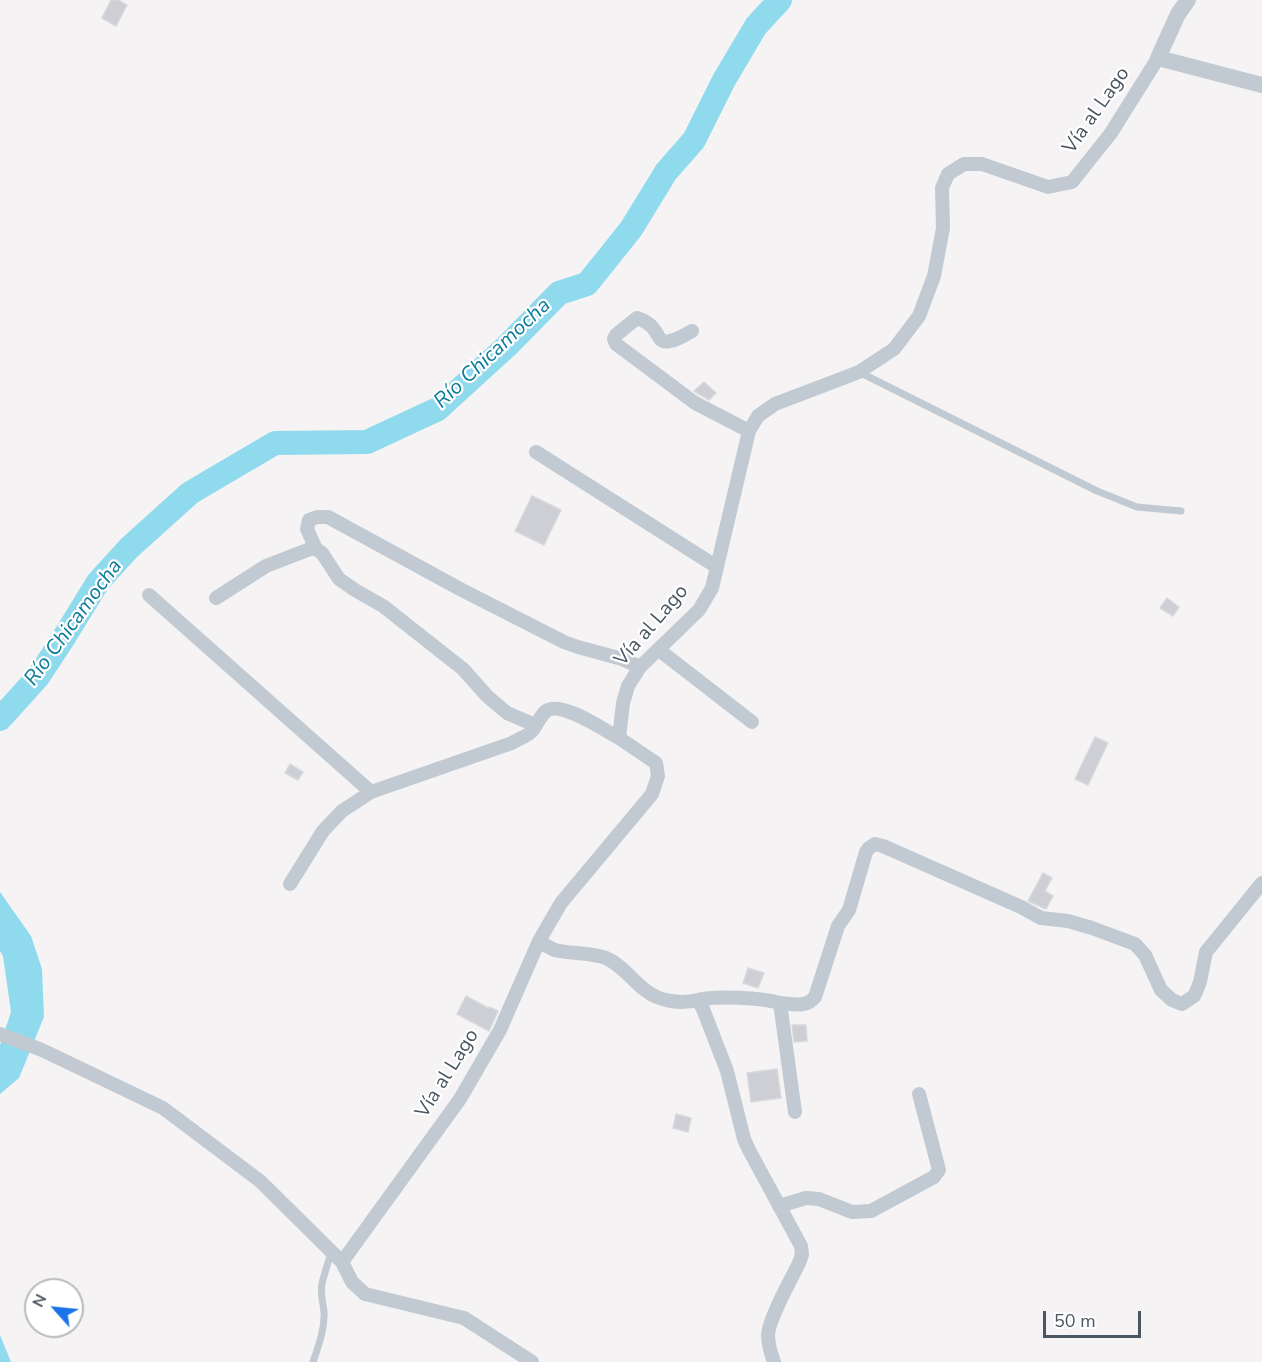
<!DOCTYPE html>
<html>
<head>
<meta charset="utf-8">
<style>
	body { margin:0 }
	#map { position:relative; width:1262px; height:1362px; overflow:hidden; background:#f5f3f3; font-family:"Nunito Sans",sans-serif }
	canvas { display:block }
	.north { position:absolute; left:24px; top:1278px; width:60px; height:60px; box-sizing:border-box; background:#fff; border:2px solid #b7bbc0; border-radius:50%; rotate:297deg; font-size:16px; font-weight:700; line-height:24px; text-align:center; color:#4a5661 }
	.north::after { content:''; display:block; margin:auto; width:21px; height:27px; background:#1a73e8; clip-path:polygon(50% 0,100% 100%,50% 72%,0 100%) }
	.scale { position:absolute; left:1043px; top:1311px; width:98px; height:27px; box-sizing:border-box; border:3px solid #4a5661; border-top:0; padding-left:8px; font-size:18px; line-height:21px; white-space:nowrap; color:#4a5661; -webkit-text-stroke:4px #fff; paint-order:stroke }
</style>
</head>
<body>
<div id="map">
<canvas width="1262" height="1362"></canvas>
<div class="north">N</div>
<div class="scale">50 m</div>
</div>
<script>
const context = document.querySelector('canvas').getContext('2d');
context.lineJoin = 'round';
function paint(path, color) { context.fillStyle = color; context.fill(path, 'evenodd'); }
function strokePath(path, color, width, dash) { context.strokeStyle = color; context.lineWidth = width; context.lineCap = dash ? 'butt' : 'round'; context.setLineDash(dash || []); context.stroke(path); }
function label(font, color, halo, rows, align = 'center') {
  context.font = font + ' "Nunito Sans",sans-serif'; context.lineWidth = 4.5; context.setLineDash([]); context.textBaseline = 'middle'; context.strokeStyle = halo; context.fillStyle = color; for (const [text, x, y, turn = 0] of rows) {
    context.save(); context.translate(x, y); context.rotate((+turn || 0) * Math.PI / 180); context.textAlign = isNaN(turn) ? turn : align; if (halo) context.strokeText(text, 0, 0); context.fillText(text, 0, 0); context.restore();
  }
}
paint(new Path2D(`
	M0,892L31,936L42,969L44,1017L19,1078L0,1094V1045L11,1012L3,956L0,951Z
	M0,1335L11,1362H0Z`), '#90daee');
strokePath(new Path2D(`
	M0,719L38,677L63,639L98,582L129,548L190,493L275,443L367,442L438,409L507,346L559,293L587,284L631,229L666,172L694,140L724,80L756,26L780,0`), '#90daee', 24);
const building = new Path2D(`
	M111,0H118L127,5L116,26L102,18Z
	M704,382L716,393L709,400L694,391Z
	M532,496L561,510L544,545L515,531Z
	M1167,598L1179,607L1173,616L1160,608Z
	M1095,737L1108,743L1088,785L1075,779Z
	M290,764L303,772L298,780L285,773Z
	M1043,873L1052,878L1045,891L1053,896L1046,909L1028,901Z
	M748,968L764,973L758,988L743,983Z
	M466,996L488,1008L489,1007L498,1011L489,1031L457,1014Z
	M792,1025H806L807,1041L794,1042Z
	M777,1069L781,1098L751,1102L747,1073Z
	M676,1114L691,1118L688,1132L673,1128Z`);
paint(building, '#cdcfd5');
strokePath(building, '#d7d9de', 1.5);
strokePath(new Path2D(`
	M859,372L1097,491L1137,507L1181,511
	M313,1362C318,1347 325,1329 324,1312C323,1302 320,1294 322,1284C324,1274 328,1263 331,1253`), '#c1cad2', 7);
strokePath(new Path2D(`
	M692,331C686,334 678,340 670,341C659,344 659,335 653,328C649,323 643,320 637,318L616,335L614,339L616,344L695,403L749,431
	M536,452L717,567
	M316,549L307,529L309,520L317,517H328L460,589L564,642L578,647L622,659L640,667
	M149,595L371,792
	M216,598L266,566L310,549H316L322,553L339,579L355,590L383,606L463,669L487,696L507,713L535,725
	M659,650L752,722
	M290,884L323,831L342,811L371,792L512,743C518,739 528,736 532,731C537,725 540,716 546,711C561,700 604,730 619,738
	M539,941C544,944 549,948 555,950C571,954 590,952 606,958C622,965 632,980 645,990C660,1002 681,1004 698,1000L703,1009L727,1071L744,1139L749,1150L801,1246L802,1255L799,1263C791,1280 770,1316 768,1334C768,1343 771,1354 774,1362
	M698,1000C715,995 762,998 780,1003L795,1112
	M780,1003C793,1004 806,1008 815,997L838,926L849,910L866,852L869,848L875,844L883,846L1021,907L1041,918L1068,921L1092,928L1135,944L1145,955L1161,990L1172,1000L1182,1004L1194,996L1196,992L1200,982L1206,952L1262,883
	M0,1034L42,1050L163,1108L260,1181L342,1262
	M779,1206L806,1198L819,1199L852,1212L871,1211L934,1177L939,1170L919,1094
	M532,1362L464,1318L365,1294L352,1282L342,1262L460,1099L500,1030L539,941L561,903L652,794L658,776L656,763L619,738L623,703L628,686L640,667L699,610L712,588L749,431L758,416L775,404L859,372L894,349L919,316L934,276L943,228L942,188L948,174L964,164H982L1048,187L1072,182L1111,133L1158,58`), '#c1cad2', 14);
strokePath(new Path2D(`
	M1188,0L1178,14L1158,58L1262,85`), '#c1cad2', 16);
label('20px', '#4a5661', '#fff', [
	["Vía al Lago",1097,111,-55],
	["Vía al Lago",652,626,-49],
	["Vía al Lago",448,1074,-58]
]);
label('italic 21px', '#0c7c9b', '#fff', [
	["Río Chicamocha",493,354,-43],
	["Río Chicamocha",74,623,-54]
]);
</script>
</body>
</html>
